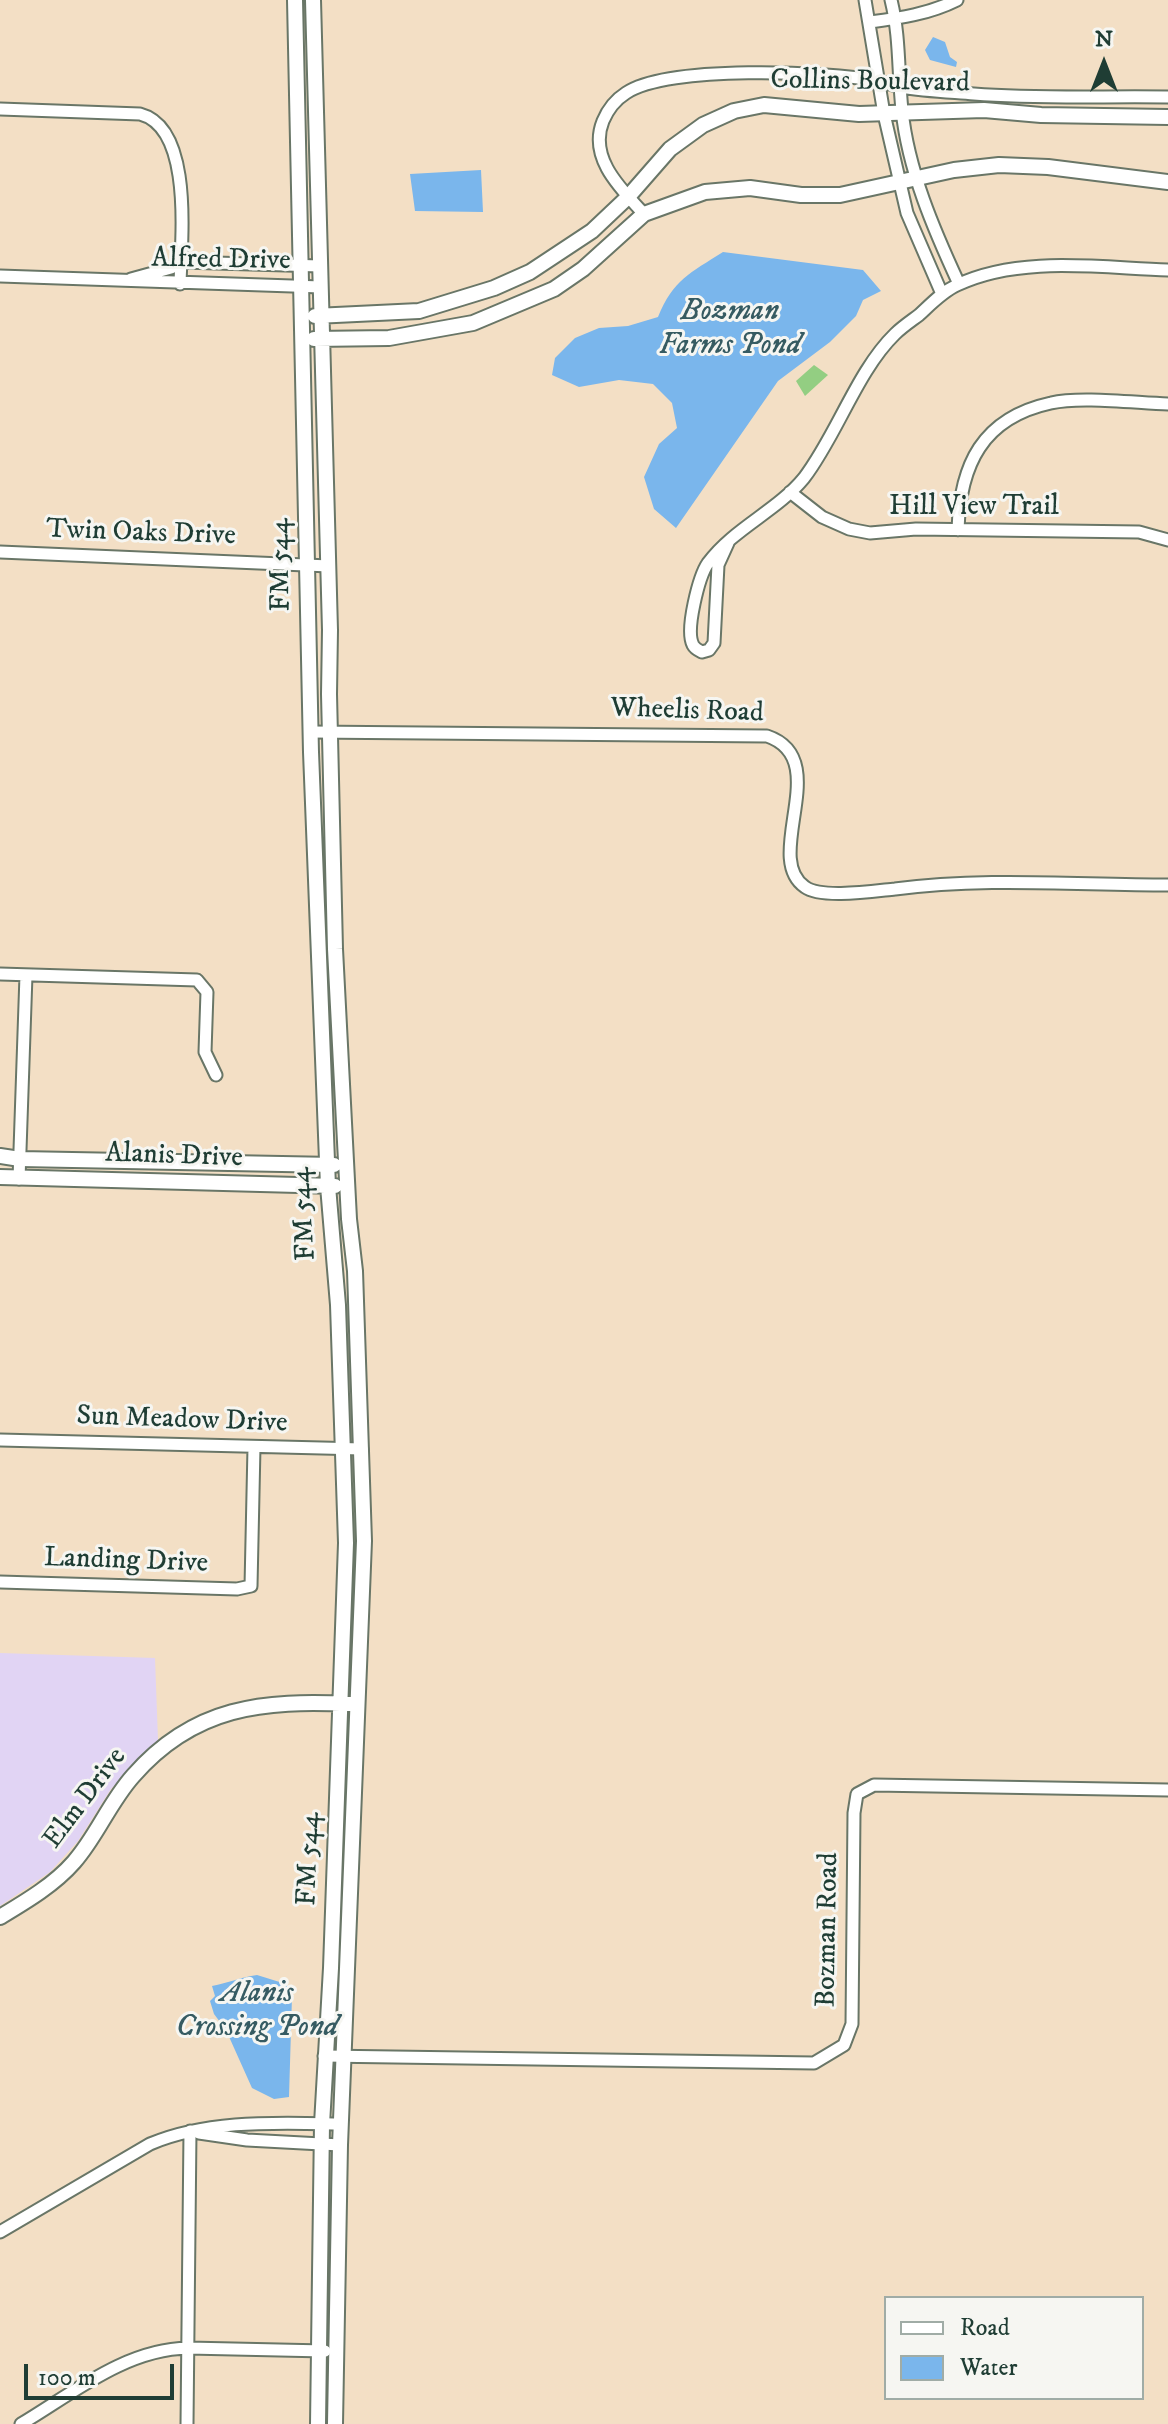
<!DOCTYPE html>
<html>
<head>
<meta charset="utf-8">
<style>
	body { margin:0 }
	#map { position:relative; width:1168px; height:2424px; overflow:hidden; background:#f3dfc5; font-family:"IM FELL DW Pica",serif }
	canvas { display:block }
	.legend { position:absolute; left:884px; top:2296px; width:260px; height:104px; box-sizing:border-box; background:#f6f6f2; border:2px solid #a0aca6; margin:0; padding:10px 14px; list-style:none; font-size:24px; color:#1f3d34 }
	.legend li { display:flex; align-items:center; gap:16px; height:40px }
	.legend b { width:40px; border:2px solid #a0aca6 }
	.north { position:absolute; left:1064px; top:24px; width:80px; height:80px; -webkit-text-stroke:6px #f6f6f2; paint-order:stroke; rotate:0deg; font-size:22px; font-weight:700; line-height:32px; text-align:center; color:#1f3d34 }
	.north::after { content:''; display:block; margin:auto; width:28px; height:36px; background:#1f3d34; clip-path:polygon(50% 0,100% 100%,50% 72%,0 100%) }
	.scale { position:absolute; left:24px; top:2364px; width:150px; height:36px; box-sizing:border-box; border:4px solid #1f3d34; border-top:0; padding-left:10px; font-size:24px; line-height:28px; white-space:nowrap; color:#1f3d34; -webkit-text-stroke:6px #f6f6f2; paint-order:stroke }
</style>
</head>
<body>
<div id="map">
<canvas width="1168" height="2424"></canvas>
<ul class="legend">
<li><b style="height:10px;background:#fff"></b>Road</li>
<li><b style="height:22px;background:#7ab6ec"></b>Water</li>
</ul>
<div class="north">N</div>
<div class="scale">100 m</div>
</div>
<script>
const context = document.querySelector('canvas').getContext('2d');
context.lineJoin = 'round';
function paint(path, color) { context.fillStyle = color; context.fill(path, 'evenodd'); }
function strokePath(path, color, width, dash) { context.strokeStyle = color; context.lineWidth = width; context.lineCap = dash ? 'butt' : 'round'; context.setLineDash(dash || []); context.stroke(path); }
function label(font, color, halo, rows, align = 'center') {
  context.font = font + ' "IM FELL DW Pica",serif'; context.lineWidth = 6; context.setLineDash([]); context.textBaseline = 'middle'; context.strokeStyle = halo; context.fillStyle = color; for (const [text, x, y, turn = 0] of rows) {
    context.save(); context.translate(x, y); context.rotate((+turn || 0) * Math.PI / 180); context.textAlign = isNaN(turn) ? turn : align; if (halo) context.strokeText(text, 0, 0); context.fillText(text, 0, 0); context.restore();
  }
}
paint(new Path2D(`
	M0,1653L155,1658L158,1740L111,1789L78,1841L50,1872L0,1906Z`), '#e1d4f4');
paint(new Path2D(`
	M814,365L828,375L805,396L796,381Z`), '#93ce82');
paint(new Path2D(`
	M933,37L945,42L950,57L957,62L956,67L930,60L925,50Z
	M481,170L483,212L415,211L410,174Z
	M723,252L863,270L881,291L863,300L856,316L830,342L778,381L676,528L654,509L644,477L659,444L677,428L672,403L653,384L619,380L579,387L552,375L555,358L575,338L599,328L628,326L658,317C673,280 690,273 723,252Z
	M257,1975L286,1984L292,1996L289,2097L274,2099L252,2088L226,2030L214,2014L210,2001L215,1996L212,1986C228,1983 241,1977 257,1975Z`), '#7ab6ec');
const street = new Path2D(`
	M865,0L884,114L907,213L942,294
	M891,0C900,36 898,73 902,110C908,170 934,230 959,284
	M870,22C900,18 929,14 957,0
	M0,109L140,114C194,128 181,242 180,284
	M644,214C621,189 588,158 603,121C608,109 615,100 626,93C668,65 826,71 878,81C886,82 893,86 901,87C925,91 950,92 974,94C1038,99 1104,96 1168,97
	M0,276L321,287
	M131,279L171,268L181,262L320,266
	M790,492L822,517L849,529L870,533L916,529L1139,532L1168,540
	M958,530C960,465 982,418 1051,403C1080,396 1136,403 1168,404
	M728,543L718,565L714,643L709,650L702,652C698,650 695,649 693,645C685,630 699,576 708,563C734,528 777,511 804,478C837,435 857,371 895,334C902,327 911,321 919,315C931,304 942,292 957,285C1020,255 1101,268 1168,270
	M0,552L329,566
	M311,732L767,736C835,759 761,857 805,887C821,899 874,891 895,889C985,877 1077,885 1168,885
	M0,974L197,980L207,992L205,1052L216,1075
	M19,1179L26,975
	M0,1440L362,1449
	M0,1582L237,1589L251,1586L254,1447
	M324,2056L814,2063L844,2045L852,2024L854,1813L857,1794L874,1785L1168,1790
	M199,2133L247,2140L340,2145
	M0,2232L150,2144C209,2119 278,2123 341,2124
	M21,2424C73,2393 126,2349 188,2348L325,2351
	M187,2424L190,2131`);
const secondary = new Path2D(`
	M295,0L311,752L328,1186L338,1305L346,1543L331,1968L322,2124L318,2424
	M313,0L330,630L329,694L335,949L349,1219L355,1271L364,1541L340,2145L335,2424
	M315,316L419,311L494,288L530,272L592,231L628,197L670,149L703,125L734,111L764,105L859,114L984,110L1041,115L1168,117
	M314,339L389,338L473,323L554,289L583,269L644,214L705,192L750,188L801,195H840L954,170L999,165L1048,167L1168,182
	M0,1156L20,1159L334,1165
	M0,1177L335,1186
	M0,1917C25,1902 54,1885 74,1862C97,1836 109,1803 133,1776C194,1706 263,1700 350,1704`);
strokePath(street, '#697667', 15);
strokePath(secondary, '#697667', 18);
strokePath(street, '#fff', 11);
strokePath(secondary, '#fff', 14);
label('28px', '#1f3d34', '#f6f6f2', [
	["Collins Boulevard",870,83,1],
	["Alfred Drive",221,261,1],
	["Hill View Trail",974,508],
	["Twin Oaks Drive",141,534,2],
	["FM 544",282,565,-91],
	["Wheelis Road",687,712,2],
	["Alanis Drive",174,1157,2],
	["FM 544",305,1214,-94],
	["Sun Meadow Drive",182,1421,2],
	["Landing Drive",126,1562,2],
	["Elm Drive",86,1799,-53],
	["FM 544",310,1859,-88],
	["Bozman Road",829,1930,-89]
]);
label('italic 30px', '#365b62', '#f6f6f2', [
	["Bozman",730,313],
	["Farms Pond",730,347],
	["Alanis",257,1995],
	["Crossing Pond",257,2029]
]);
</script>
</body>
</html>
